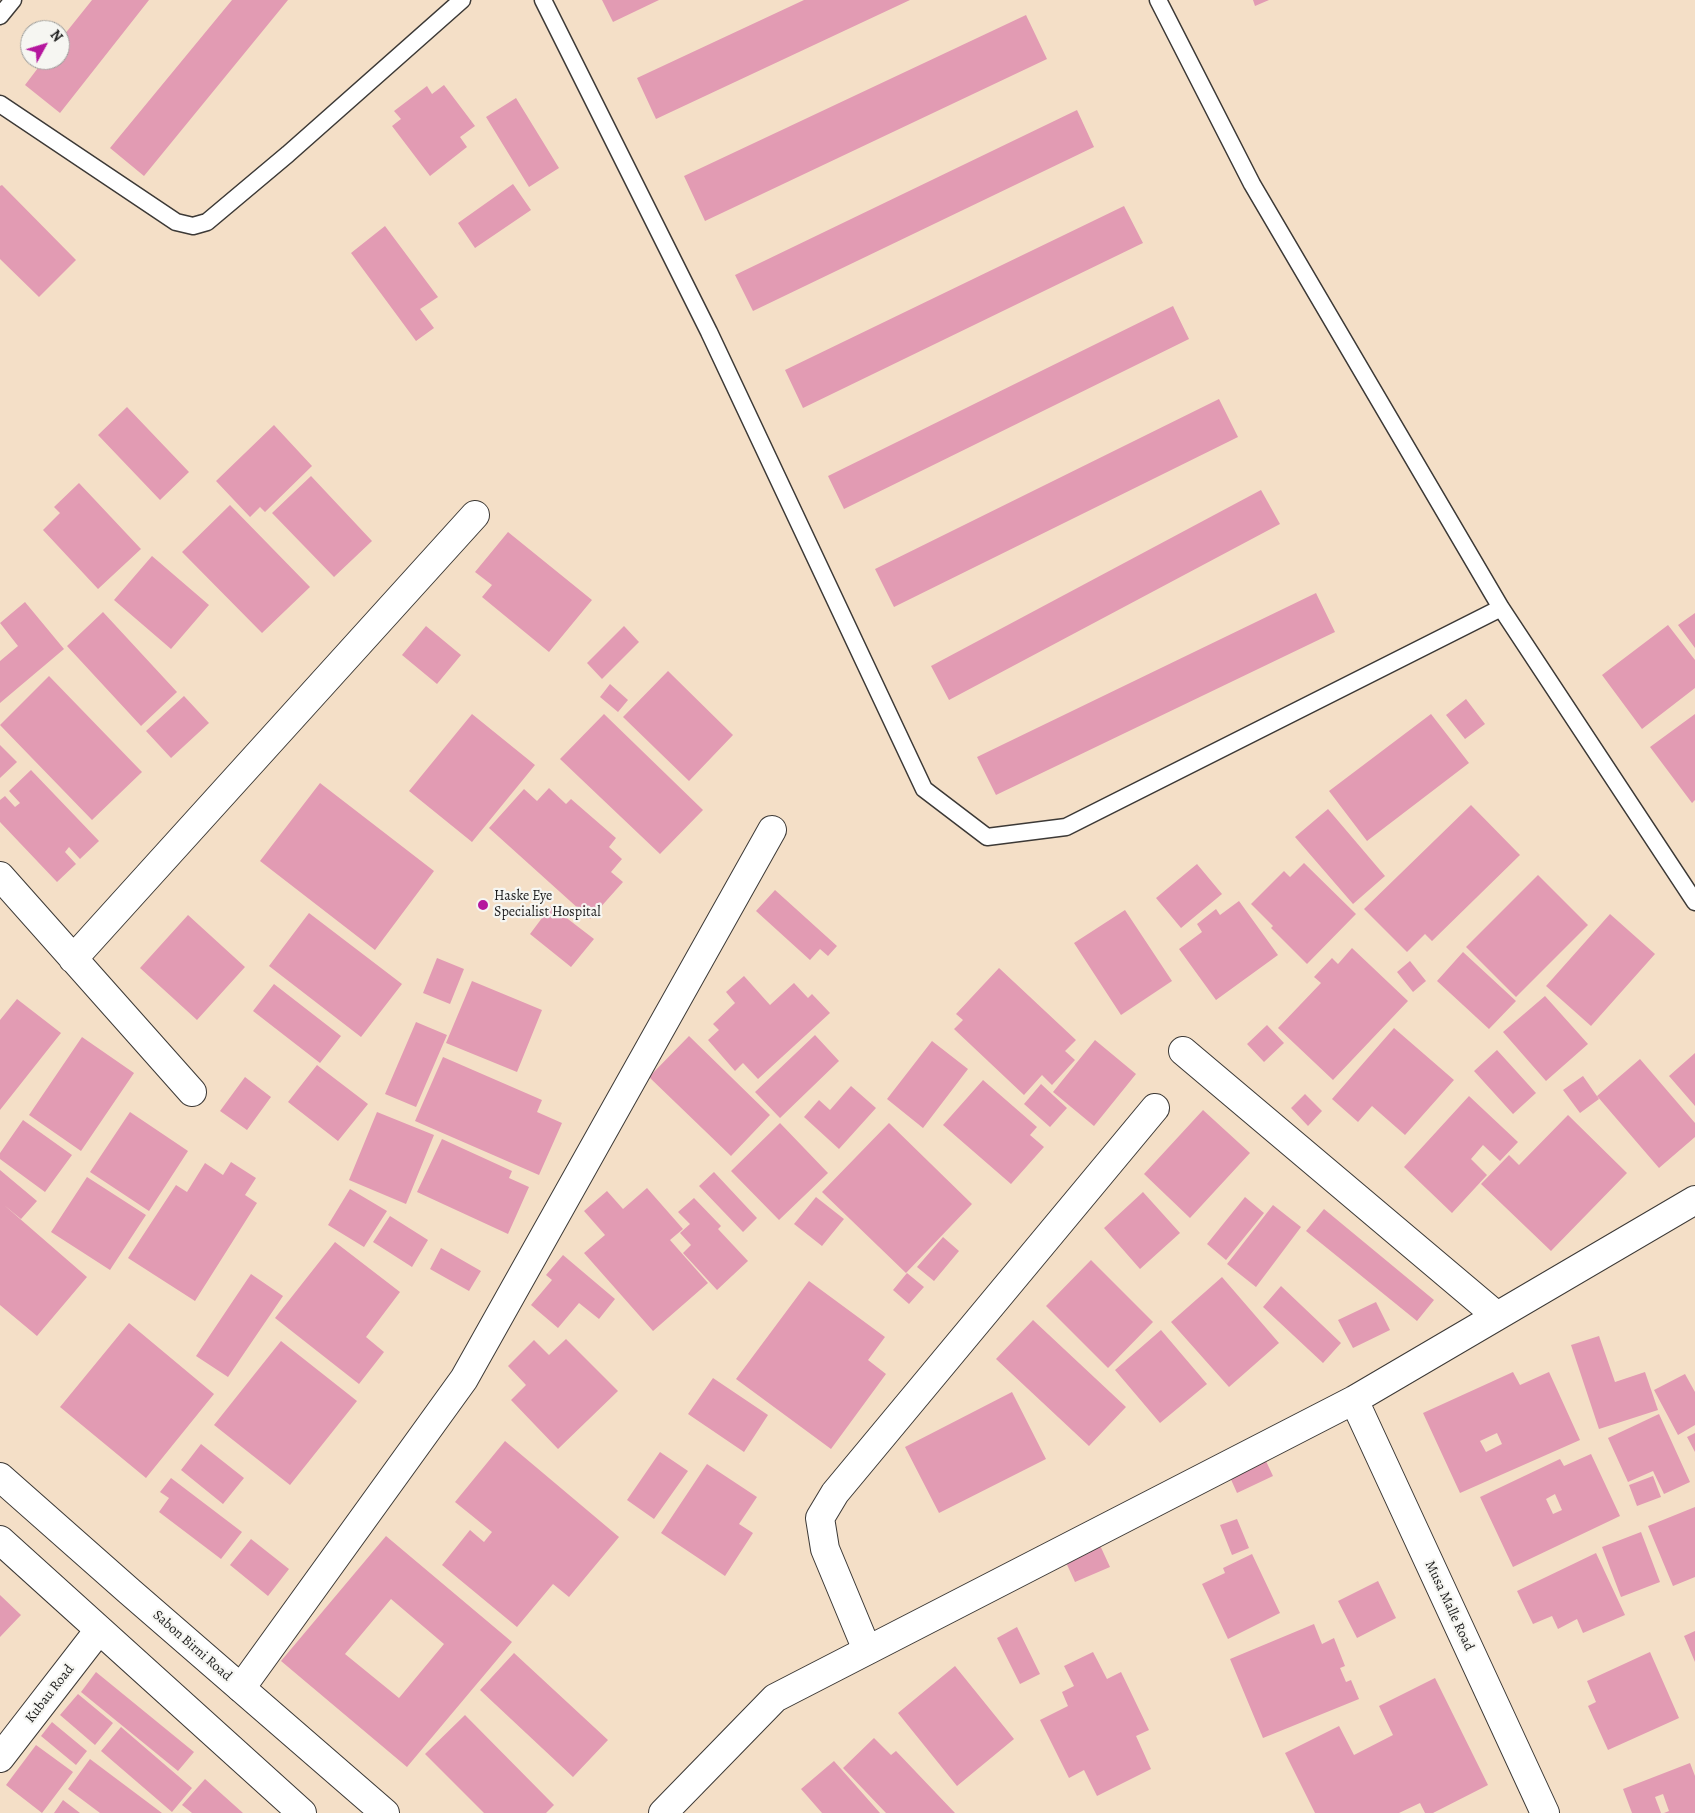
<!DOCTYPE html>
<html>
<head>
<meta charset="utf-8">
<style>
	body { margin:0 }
	#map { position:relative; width:1695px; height:1813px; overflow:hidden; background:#f4dfc7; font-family:Alegreya,serif }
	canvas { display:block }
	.north { position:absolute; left:20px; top:20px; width:50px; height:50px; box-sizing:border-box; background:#f6f6f2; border:1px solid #9f9f9c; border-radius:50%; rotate:51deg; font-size:14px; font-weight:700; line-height:20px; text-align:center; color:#1c1c1c }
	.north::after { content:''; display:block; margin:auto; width:18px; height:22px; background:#b5179e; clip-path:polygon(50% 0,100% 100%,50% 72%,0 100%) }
</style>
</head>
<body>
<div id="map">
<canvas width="1695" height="1813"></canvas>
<div class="north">N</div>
</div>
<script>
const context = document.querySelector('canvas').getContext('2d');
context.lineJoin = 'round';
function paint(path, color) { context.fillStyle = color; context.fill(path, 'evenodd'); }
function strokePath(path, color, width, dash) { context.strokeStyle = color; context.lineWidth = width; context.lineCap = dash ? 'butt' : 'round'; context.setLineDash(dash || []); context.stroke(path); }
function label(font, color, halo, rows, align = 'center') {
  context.font = font + ' Alegreya,serif'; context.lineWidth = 4.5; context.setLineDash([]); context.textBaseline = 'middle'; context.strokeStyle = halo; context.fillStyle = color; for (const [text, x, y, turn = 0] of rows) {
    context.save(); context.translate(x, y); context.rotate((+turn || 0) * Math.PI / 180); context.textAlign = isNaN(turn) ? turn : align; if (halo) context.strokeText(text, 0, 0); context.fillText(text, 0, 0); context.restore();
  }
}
paint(new Path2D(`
	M92,0H149L60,113L25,85L44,60H60V40Z
	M232,0H288L144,176L110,148Z
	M602,0H659L613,22Z
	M804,0H910L656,119L637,78Z
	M1253,0H1269L1255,6Z
	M1026,15L1047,59L705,221L684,176Z
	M444,85L475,126L460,137L467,147L430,176L392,126L401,119L394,111L427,86L432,94Z
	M516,98L559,168L529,187L486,117Z
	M1077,110L1094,147L753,311L735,275Z
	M513,184L531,210L475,248L458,223Z
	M2,185L76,260L39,297L0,259V186Z
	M1124,206L1143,243L803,408L785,370Z
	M385,226L438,297L420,309L434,328L416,341L351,253Z
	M1173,306L1189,339L844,509L828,476Z
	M1219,399L1238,437L894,607L875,569Z
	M127,407L189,472L160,500L98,435Z
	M274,425L312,466L265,512L260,507L250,517L216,481Z
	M311,476L372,541L334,577L272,513Z
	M79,483L141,549L98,589L43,530L60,513L54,507Z
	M1261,490L1280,524L949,700L931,666Z
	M230,505L310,587L262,633L182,552Z
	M508,532L592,600L549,652L482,597L492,585L475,572Z
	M152,556L209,605L171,649L114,600Z
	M1316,593L1335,632L996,795L977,757Z
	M25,602L64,649L0,703V661L18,646L0,623Z
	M103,612L177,692L141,726L67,646Z
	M1695,613V648L1678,625Z
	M1668,625L1695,660V688L1642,729L1602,675Z
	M426,626L461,655L437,684L402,655Z
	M624,626L639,642L602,679L587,663Z
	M668,671L733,735L689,781L623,717Z
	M49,676L142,772L92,820L0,725Z
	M610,684L628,700L618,712L600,697Z
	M184,696L209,723L171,758L146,731Z
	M1466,699L1485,724L1465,739L1446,715Z
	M472,714L535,765L472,842L409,791Z
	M604,714L703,810L660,854L560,759Z
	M1431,714L1469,763L1367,841L1329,791Z
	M1695,714V800L1692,803L1650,747Z
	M0,745L17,762L0,778Z
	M31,770L99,841L80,859L69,847L65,852L76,864L57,882L0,822V800L5,796L15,807L20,803L9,791Z
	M320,783L434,871L375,950L260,861Z
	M549,788L566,804L571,799L616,838L609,847L622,859L611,872L623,882L590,919L489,828L524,789L537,801Z
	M1471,805L1520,855L1432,941L1425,934L1407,952L1364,909Z
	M1328,809L1385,876L1353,904L1295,837Z
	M1304,863L1356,914L1307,964L1271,928L1273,926L1251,904L1284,871L1290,877Z
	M1197,864L1222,894L1181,928L1156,898Z
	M1538,875L1588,925L1516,997L1466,947Z
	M775,890L837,946L828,956L820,949L810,960L756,911Z
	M1239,901L1278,955L1216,1000L1179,949L1202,932L1197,924L1216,909L1220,915Z
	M551,906L594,939L571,967L530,934Z
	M1125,910L1172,981L1121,1015L1074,943Z
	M309,913L402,984L361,1037L269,966Z
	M1610,914L1655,954L1591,1026L1546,986Z
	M188,915L245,967L197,1020L140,968Z
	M1352,948L1408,1001L1333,1080L1278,1028L1321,983L1314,977L1332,958L1338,964Z
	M1463,952L1516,1001L1489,1029L1437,981Z
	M437,958L464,969L450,1004L423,993Z
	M1410,961L1426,981L1413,992L1397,972Z
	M999,968L1076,1040L1065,1051L1075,1060L1052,1085L1042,1075L1024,1095L954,1029L963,1020L956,1014Z
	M744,976L770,1005L794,983L808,998L812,994L830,1013L758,1079L743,1063L735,1071L708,1040L719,1030L713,1024L735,1003L726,992Z
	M472,981L542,1010L517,1072L446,1043Z
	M274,984L341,1036L320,1063L253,1011Z
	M1545,996L1588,1044L1546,1081L1503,1032Z
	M17,999L61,1033L0,1110V1020Z
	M416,1022L447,1035L416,1107L385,1094Z
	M1267,1025L1284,1043L1264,1062L1247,1044Z
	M1394,1028L1454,1080L1405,1135L1372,1106L1358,1122L1332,1099Z
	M815,1035L839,1061L780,1118L755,1092Z
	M689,1036L770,1115L731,1156L649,1077Z
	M82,1037L134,1073L81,1151L29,1115Z
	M1095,1040L1136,1074L1094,1126L1053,1092Z
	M932,1041L968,1069L923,1128L887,1099Z
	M1497,1050L1536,1093L1513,1114L1474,1071Z
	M1695,1053V1106L1669,1076Z
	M443,1057L542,1100L537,1112L562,1123L539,1175L415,1121Z
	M1640,1059L1695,1123V1137L1659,1168L1597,1096Z
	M317,1065L368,1104L338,1141L288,1102Z
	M1583,1076L1599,1099L1580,1113L1563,1090Z
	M245,1077L271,1097L247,1130L220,1111Z
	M983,1080L1037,1127L1030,1135L1044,1147L1011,1184L943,1125Z
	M1041,1084L1067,1108L1050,1127L1024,1104Z
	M851,1086L876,1108L839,1149L804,1117L819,1100L830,1110Z
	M1305,1094L1322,1111L1308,1126L1291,1108Z
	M1469,1096L1518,1142L1500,1161L1483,1145L1471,1159L1487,1175L1452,1213L1404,1167Z
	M1203,1110L1250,1153L1190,1218L1144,1174Z
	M130,1112L188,1151L149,1211L90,1172Z
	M377,1112L434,1135L406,1204L349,1180Z
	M1568,1115L1627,1173L1551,1251L1481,1184L1509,1155L1519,1165Z
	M23,1120L72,1155L45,1192L0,1159V1153Z
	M780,1123L828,1173L779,1220L731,1171Z
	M889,1123L972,1204L906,1273L822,1192Z
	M442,1139L512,1171L509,1178L529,1187L508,1234L417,1192Z
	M231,1162L256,1178L245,1195L257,1203L195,1301L128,1258L176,1185L187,1192L205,1163L223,1175Z
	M0,1170L37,1201L21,1219L4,1205L87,1277L37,1336L0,1305Z
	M714,1172L757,1218L743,1232L699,1186Z
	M87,1177L146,1215L110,1270L51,1232Z
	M647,1188L683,1229L670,1240L708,1283L653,1331L584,1253L605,1235L584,1211L607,1191L623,1209Z
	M350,1189L387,1211L364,1247L328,1225Z
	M1143,1192L1180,1233L1140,1269L1104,1228Z
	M816,1197L844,1219L822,1246L794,1224Z
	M1245,1197L1264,1213L1226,1260L1207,1244Z
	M694,1198L721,1226L718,1229L748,1261L717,1290L683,1253L691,1245L680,1233L690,1224L678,1212Z
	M1273,1205L1301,1227L1256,1287L1227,1264Z
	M1324,1209L1434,1300L1417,1321L1306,1231Z
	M390,1216L428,1240L412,1267L373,1242Z
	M943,1237L959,1251L934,1281L917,1267Z
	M335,1242L400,1292L366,1337L384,1352L359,1384L275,1318Z
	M441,1248L481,1271L469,1291L430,1269Z
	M563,1255L615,1299L599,1319L579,1303L558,1328L531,1305L552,1280L546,1275Z
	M1091,1260L1153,1322L1108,1368L1046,1306Z
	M907,1273L924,1287L909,1304L893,1290Z
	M251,1274L283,1296L228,1377L196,1356Z
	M1222,1277L1279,1343L1229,1387L1171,1322Z
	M809,1281L885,1337L868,1360L886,1374L831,1449L736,1379Z
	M1281,1286L1341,1343L1323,1363L1263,1307Z
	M1376,1302L1390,1330L1353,1348L1338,1320Z
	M1033,1320L1126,1407L1089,1446L996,1359Z
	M129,1323L214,1394L146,1478L60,1407Z
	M1161,1330L1207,1384L1160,1423L1115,1370Z
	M1599,1336L1615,1382L1645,1372L1658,1410L1599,1429L1571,1345Z
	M566,1339L618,1391L558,1449L511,1400L526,1385L508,1366L534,1340L549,1355Z
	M281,1341L357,1401L290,1485L214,1425Z
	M1513,1372L1520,1385L1549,1372L1580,1440L1460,1493L1423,1413ZM1497,1433L1502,1444L1486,1452L1480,1441Z
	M1685,1374L1695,1392V1425L1678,1435L1654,1390Z
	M713,1378L768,1415L744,1452L688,1414Z
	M1012,1392L1046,1459L939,1513L905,1447Z
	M1659,1414L1690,1482L1664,1494L1653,1471L1628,1482L1608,1438Z
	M1695,1433V1452L1687,1437Z
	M505,1441L619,1537L569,1597L553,1584L517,1627L442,1565L470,1530L484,1542L492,1532L455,1502Z
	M201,1444L244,1478L223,1504L181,1470Z
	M660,1452L688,1471L654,1519L627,1500Z
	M1591,1454L1620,1516L1513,1567L1480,1497L1560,1459L1564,1466ZM1555,1494L1562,1510L1553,1514L1546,1499Z
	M1265,1459L1273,1476L1237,1493L1229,1475Z
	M707,1464L757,1497L739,1524L753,1533L725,1576L661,1533Z
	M1653,1476L1661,1497L1637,1506L1629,1485Z
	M171,1478L242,1532L221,1559L159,1512L169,1498L160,1492Z
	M1695,1507V1577L1673,1586L1648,1526Z
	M1237,1519L1249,1548L1232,1555L1220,1525Z
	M1641,1532L1660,1582L1621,1597L1602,1547Z
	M386,1536L512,1642L407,1767L281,1661ZM391,1599L444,1644L399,1698L345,1654Z
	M251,1539L289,1569L268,1596L230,1565Z
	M1098,1541L1110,1567L1075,1582L1063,1556Z
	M1596,1553L1625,1615L1583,1633L1577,1619L1558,1629L1552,1616L1533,1624L1517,1591Z
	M1252,1554L1280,1613L1228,1639L1202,1584L1225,1573L1223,1568Z
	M1378,1581L1396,1618L1357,1638L1338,1601Z
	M0,1595L21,1615L0,1637Z
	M1314,1624L1322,1644L1334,1638L1345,1666L1340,1668L1346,1682L1351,1680L1359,1699L1263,1738L1230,1659Z
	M1017,1627L1040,1674L1020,1684L997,1638Z
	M1695,1631V1662L1684,1636Z
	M1093,1652L1107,1679L1121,1672L1149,1730L1136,1736L1151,1769L1097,1796L1084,1770L1069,1778L1040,1720L1068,1706L1062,1692L1074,1686L1064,1666Z
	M1650,1652L1679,1718L1608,1750L1588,1706L1596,1702L1587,1681Z
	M514,1653L608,1740L573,1777L480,1690Z
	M955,1666L1014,1739L957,1786L898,1713Z
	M96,1672L194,1752L178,1771L81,1692Z
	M1435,1678L1488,1785L1433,1813H1425L1420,1803L1399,1813H1315L1285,1753L1339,1726L1354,1755L1393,1735L1379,1706Z
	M78,1694L113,1723L95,1745L60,1715Z
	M465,1715L554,1805L546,1813H484L425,1754Z
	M52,1722L87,1751L76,1765L41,1736Z
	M121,1727L192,1788L172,1812L101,1751Z
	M874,1738L891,1755L896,1751L955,1813H886L843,1768Z
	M36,1745L73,1772L42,1813L6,1785Z
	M90,1759L162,1813H100L68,1789Z
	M834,1761L880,1813H822L801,1789Z
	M1690,1763L1695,1776V1813H1664L1669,1811L1663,1794L1655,1797L1661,1813H1632L1623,1789Z
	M205,1779L243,1813H192L182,1805Z
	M63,1800L80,1813H54Z`), '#e29bb3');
const service = new Path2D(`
	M543,0L709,332L924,789L987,837L1066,827L1501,608
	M1158,0L1252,184L1501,608L1695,902
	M0,16L13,0
	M0,104L176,222L193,226L207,222L288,154L462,0`);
const minor = new Path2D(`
	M0,876L192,1092
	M73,959L475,515
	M1183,1051L1497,1316
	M1354,1400L1545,1813
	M867,1650L825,1549L820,1518L835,1493L1155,1108
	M241,1688L464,1379L772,830
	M0,1758L99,1630
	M663,1813L775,1698L1354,1400L1695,1200`);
const tertiary = new Path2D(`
	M0,1477L129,1591L385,1813
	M0,1540L302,1813`);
strokePath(service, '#3c3936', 19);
strokePath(minor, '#3c3936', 30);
strokePath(tertiary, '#3c3936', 30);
strokePath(service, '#fff', 16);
strokePath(minor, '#fff', 28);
strokePath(tertiary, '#fff', 28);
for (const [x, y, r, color] of [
	[483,905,6,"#b5179e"]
]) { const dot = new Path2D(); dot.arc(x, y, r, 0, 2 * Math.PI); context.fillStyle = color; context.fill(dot); strokePath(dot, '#f6f6f2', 2); }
label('14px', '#1c1c1c', '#f6f6f2', [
	["Haske Eye",494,897],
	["Specialist Hospital",494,913]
], 'left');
label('14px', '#1c1c1c', '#f6f6f2', [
	["Musa Malle Road",1449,1606,65],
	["Sabon Birni Road",192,1646,41],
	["Kubau Road",50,1694,-52]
]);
</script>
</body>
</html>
